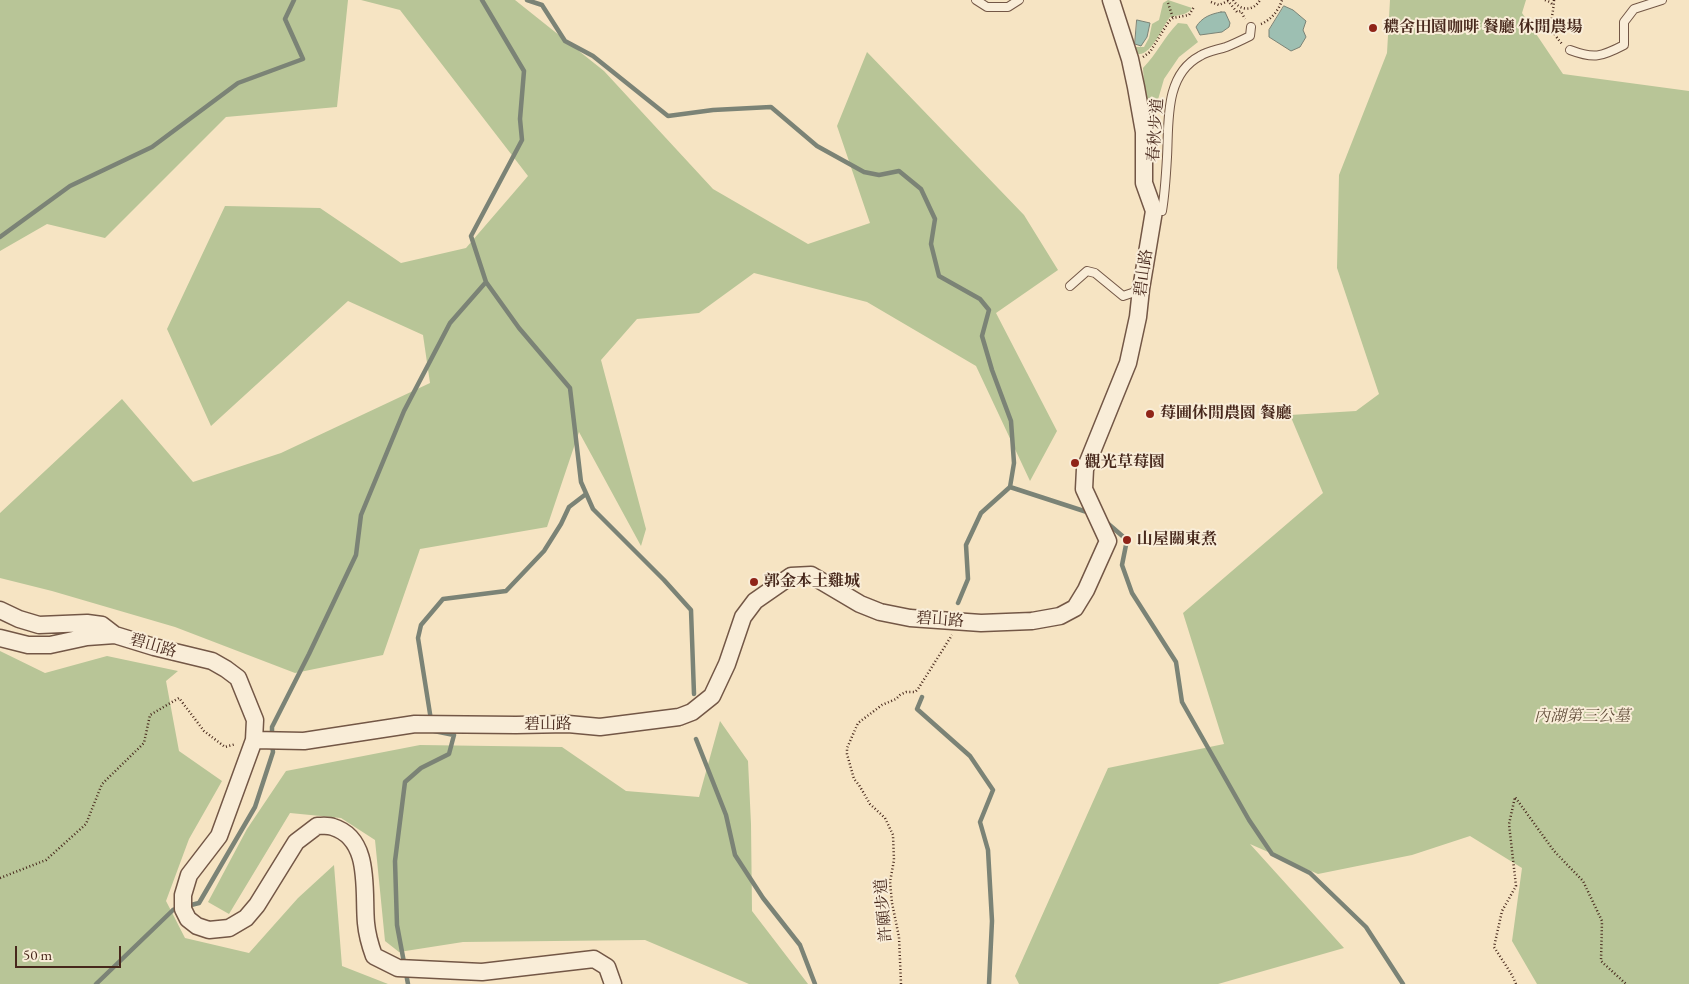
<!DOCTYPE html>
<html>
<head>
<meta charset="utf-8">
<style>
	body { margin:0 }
	#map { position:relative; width:1689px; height:984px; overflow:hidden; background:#f6e4c3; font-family:"EB Garamond",serif }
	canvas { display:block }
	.scale { position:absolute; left:15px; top:946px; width:106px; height:22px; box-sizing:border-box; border:2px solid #47281c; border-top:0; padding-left:6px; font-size:15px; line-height:18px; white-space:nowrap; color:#47281c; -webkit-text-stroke:4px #f9edd8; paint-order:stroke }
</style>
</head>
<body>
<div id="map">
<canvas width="1689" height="984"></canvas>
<div class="scale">50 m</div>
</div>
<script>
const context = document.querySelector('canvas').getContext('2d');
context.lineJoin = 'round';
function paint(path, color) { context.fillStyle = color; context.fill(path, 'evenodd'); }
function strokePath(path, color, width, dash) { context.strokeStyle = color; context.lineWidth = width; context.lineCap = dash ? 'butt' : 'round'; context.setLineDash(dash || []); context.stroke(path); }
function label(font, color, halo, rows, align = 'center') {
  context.font = font + ' "EB Garamond","Noto Serif TC",serif'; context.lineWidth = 4; context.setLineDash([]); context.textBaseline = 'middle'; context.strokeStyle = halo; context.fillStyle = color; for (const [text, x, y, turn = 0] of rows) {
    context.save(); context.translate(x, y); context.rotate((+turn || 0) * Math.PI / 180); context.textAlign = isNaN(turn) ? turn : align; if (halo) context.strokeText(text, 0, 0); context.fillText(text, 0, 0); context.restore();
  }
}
paint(new Path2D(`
	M0,0H348L337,107L226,117L105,238L47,224L0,251Z
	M361,0H515L604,71L713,189L808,244L870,223L837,126L867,52L1024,215L1058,270L996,313L1057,431L1030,481L976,366L867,302L754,273L699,313L637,319L601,360L646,529L641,546L579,432L547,527L420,549L383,655L295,673L175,627L52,591L0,578V513L122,399L193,482L281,453L430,383L423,335L348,301L211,426L167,329L225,206L320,208L401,263L466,248L528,176L400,10Z
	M1168,0L1192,8C1188,15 1178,15 1170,17C1162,27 1150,60 1135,53L1136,47H1144L1149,38L1152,24L1159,20L1163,3Z
	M1390,0H1526L1522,13L1563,74L1689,91V984H1537L1512,941L1522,868L1470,836L1412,855L1318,874L1250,844L1344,948L1218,984H1019L1015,976L1108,768L1224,744L1183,613L1323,493L1290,415L1356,411L1379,394L1337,268L1339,175L1387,53Z
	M1178,23L1187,24L1198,42L1179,57L1164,79L1157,103L1145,101L1143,68C1157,54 1164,37 1178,23Z
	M0,651L45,673L107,656L178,671L166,681L179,751L222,781L189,839L166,901L185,938L249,953L298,898L334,865L342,966L388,984H0Z
	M720,721L748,761L751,824L752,911L808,984H749L645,940L463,942L399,952L385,941L375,840L341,818L290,813L229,914L208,902L247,829L286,771L420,745L562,747L626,791L699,797Z`), '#b8c597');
const water = new Path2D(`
	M1284,6L1293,10L1306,21L1303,30L1306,37L1300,47L1291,51L1269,37V30Z
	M1221,12H1225L1230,23L1229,27L1222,32L1200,35L1196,27C1202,17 1211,14 1221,12Z
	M1137,20L1150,23L1147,37L1141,46L1135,44Z`);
paint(water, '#9dbfb2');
strokePath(water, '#7b8376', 1);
strokePath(new Path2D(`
	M482,0L524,71L520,119L522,140L471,236L486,282L519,328L570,388L581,482L593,509L664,580L691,610L694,694
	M527,0L542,5L565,41L593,56L668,116L713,110L771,107L817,146L864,172L879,175L899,171L921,189L935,219L931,244L939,276L980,299L989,310L982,336L992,370L1011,421L1014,463L1010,487L981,513L966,545L968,579L958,603
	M0,237L70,186L152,147L238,83L303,59L285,19L294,0
	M1010,487L1090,513
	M1105,521L1127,540L1122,565L1132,593L1176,662L1182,702L1249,820L1272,854L1310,873L1366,927L1403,984
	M922,697L917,709L970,756L993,790L980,822L988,850L992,921L989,984
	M431,720L418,638L421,625L443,599L506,591L544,551L561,524L569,507L586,494
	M272,736V727L309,654L356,555L361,515L404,411L450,323L486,282
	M696,739L726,815L735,855L763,898L800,945L815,984
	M187,906L199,903L255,807L273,752L272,744
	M96,984L173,910L179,908
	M408,984L397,925L395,861L405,782L421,768L449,754L454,735L434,731`), '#7b8376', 4.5);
const service = new Path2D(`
	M976,0L987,7H1008L1019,0
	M1570,50C1594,59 1601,57 1624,45V22L1634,9L1662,0
	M1154,211H1162C1165,193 1166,175 1167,157C1169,123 1164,75 1200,56C1208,51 1217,50 1226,47C1234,44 1242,40 1250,36L1251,27
	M1070,286L1087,271L1095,273L1123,296L1141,290`);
const minor = new Path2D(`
	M0,610L19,619L39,625L87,623L102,625L115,635
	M0,638L28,645H50L87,637L115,635L154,647L212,661L226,669L238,678L255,720L254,740L219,836L189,875L183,895V909L188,919L197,926L209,930L229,928L246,918L257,905L296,842L317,826C322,826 328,825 333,827C372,839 363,892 366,923C367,934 370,945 374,956L398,968L482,972L594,959L607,967L613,984
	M254,740L304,741L415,724L516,725L568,724L600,727L679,717L692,712L712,696L727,664L743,617L755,601L791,576L811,575L860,604L880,612L910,618L981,623L1032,621L1060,616L1075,608L1086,590L1108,541L1084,489L1085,469L1128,363L1138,317L1141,289L1154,211L1144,183V132L1136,87L1130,59L1111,0`);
strokePath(service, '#735746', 10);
strokePath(minor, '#735746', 19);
strokePath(new Path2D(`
	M1233,0C1240,11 1253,12 1260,0
	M1545,0L1550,2L1553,5
	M1554,0C1553,22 1545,25 1563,45
	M1211,2L1219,5L1228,1L1237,12L1241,11L1245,19
	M1168,3L1173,18
	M1261,24C1271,20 1279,10 1282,0
	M1143,57L1150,52L1169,21L1173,18L1189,15L1194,7
	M0,878L46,860L86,824L102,784L144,743L150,715L179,698L204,731L225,747L236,744
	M901,984L899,937L892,903L890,882L894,860L893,835L885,818L870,804L859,785L854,779L847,754V748L858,723L882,705L896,699L900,695L906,692H915L918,689L952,635
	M1516,984L1512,975L1494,947L1502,911L1516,886L1509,824L1515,797L1554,851L1583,881L1602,921L1601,961L1626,984`), '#47281c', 2.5, [1, 2.5]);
strokePath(service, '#f9edd8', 8);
strokePath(minor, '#f9edd8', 16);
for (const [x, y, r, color] of [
	[1373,28,5,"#8f2418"],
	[1150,414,5,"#8f2418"],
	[1075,463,5,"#8f2418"],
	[1127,540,5,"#8f2418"],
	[754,582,5,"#8f2418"]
]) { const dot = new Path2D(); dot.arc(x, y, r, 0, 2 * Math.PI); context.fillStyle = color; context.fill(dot); strokePath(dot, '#f9edd8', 2); }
label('bold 16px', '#47281c', '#f9edd8', [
	["穠舍田園咖啡 餐廳 休閒農場",1383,28],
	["莓圃休閒農園 餐廳",1160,414],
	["觀光草莓園",1085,463],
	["山屋關東煮",1137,540],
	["郭金本土雞城",764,582]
], 'left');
label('16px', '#47281c', '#f9edd8', [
	["春秋步道",1156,130,-86],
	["碧山路",1144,273,-82],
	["碧山路",940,620,4],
	["碧山路",153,646,16],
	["碧山路",548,725],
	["許願步道",884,910,-95]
]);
label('italic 16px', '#634f3b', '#f9edd8', [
	["內湖第三公墓",1582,717]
]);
</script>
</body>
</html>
